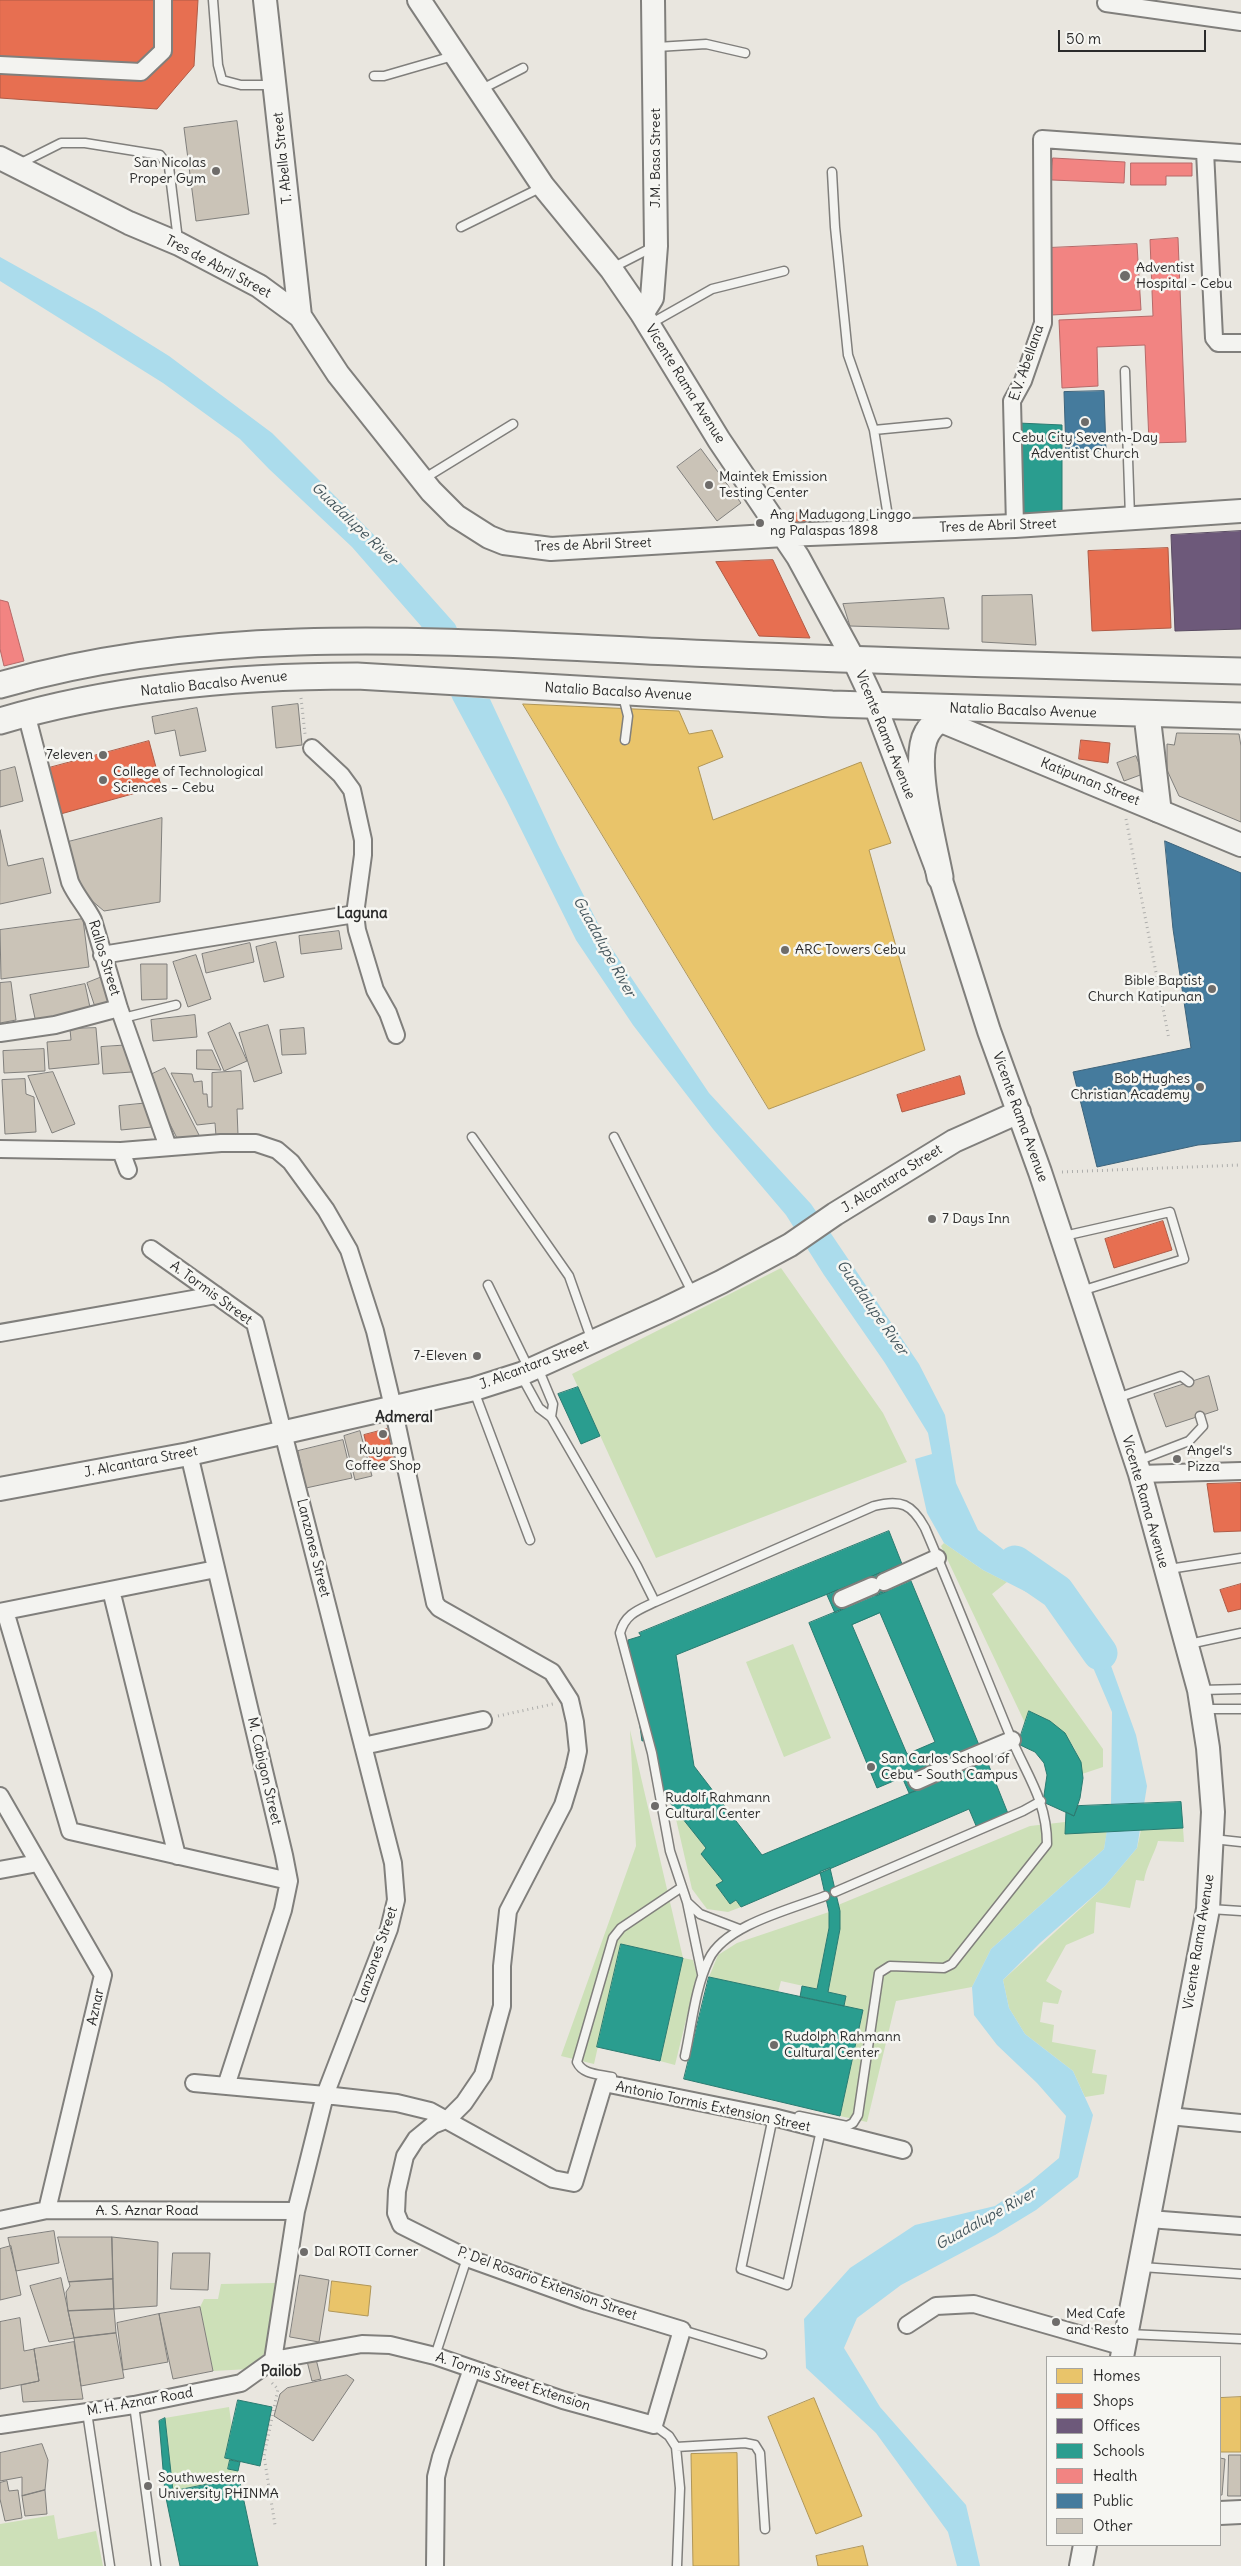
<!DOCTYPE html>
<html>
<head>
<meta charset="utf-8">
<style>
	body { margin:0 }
	#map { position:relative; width:1241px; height:2566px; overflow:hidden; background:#e9e6df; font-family:Delius,sans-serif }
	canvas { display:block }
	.legend { position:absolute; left:1046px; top:2356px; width:175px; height:190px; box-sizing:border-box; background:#f6f6f2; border:1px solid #a5a5a2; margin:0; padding:6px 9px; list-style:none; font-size:15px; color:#2b2b2b }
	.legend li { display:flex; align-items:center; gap:10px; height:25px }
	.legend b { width:25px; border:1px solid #a5a5a2 }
	.scale { position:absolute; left:1058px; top:30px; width:148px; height:22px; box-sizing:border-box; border:2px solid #2b2b2b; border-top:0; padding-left:6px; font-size:15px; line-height:18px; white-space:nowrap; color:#2b2b2b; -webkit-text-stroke:4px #f6f6f2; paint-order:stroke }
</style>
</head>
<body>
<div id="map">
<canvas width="1241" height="2566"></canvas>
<ul class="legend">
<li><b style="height:14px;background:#e9c46a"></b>Homes</li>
<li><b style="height:14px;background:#e76f51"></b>Shops</li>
<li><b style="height:14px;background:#6d597a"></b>Offices</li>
<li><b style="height:14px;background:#2a9d8f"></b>Schools</li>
<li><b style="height:14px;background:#f28482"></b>Health</li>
<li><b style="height:14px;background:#457b9d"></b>Public</li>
<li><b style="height:14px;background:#cac3b7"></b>Other</li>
</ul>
<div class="scale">50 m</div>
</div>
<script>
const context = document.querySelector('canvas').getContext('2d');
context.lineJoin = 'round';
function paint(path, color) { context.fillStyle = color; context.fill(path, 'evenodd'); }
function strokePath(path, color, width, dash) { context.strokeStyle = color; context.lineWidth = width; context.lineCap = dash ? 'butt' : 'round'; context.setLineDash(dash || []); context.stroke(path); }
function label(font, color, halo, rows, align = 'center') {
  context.font = font + ' Delius,sans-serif'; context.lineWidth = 5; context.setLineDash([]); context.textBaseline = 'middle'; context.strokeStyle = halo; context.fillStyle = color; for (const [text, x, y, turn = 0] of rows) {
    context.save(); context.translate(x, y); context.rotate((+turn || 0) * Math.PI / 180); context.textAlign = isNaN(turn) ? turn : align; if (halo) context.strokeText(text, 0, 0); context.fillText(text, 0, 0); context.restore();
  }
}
paint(new Path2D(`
	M781,1268L883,1413L907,1462L656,1558L572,1374Z
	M944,1543L983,1570L1007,1582L992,1594L1103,1749V1767L1082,1774C1079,1742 1057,1724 1029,1711L1025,1723L941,1546Z
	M793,1644L831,1738L784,1757L746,1662Z
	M630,1730L683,1958L693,1960L697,1975L675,2065L660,2061L683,1958L621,1944L594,2064L561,2056L636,1846Z
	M673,1806L706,1848L701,1854L723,1881L716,1885L730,1904L736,1900L741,1907L728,1912L707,1909L692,1889Z
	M1065,1822V1834L1107,1832L1104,1849L991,1949L972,1987L896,2001L867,2122L840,2116L863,2011L844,2006L846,1996L828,1992L840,1929L838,1905L1030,1826Z
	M1183,1828L1184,1842L1158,1841C1154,1855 1146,1867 1144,1881L1136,1880L1130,1908L1096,1902L1094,1933L1066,1945L1046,1981L1062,1991L1058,2004L1043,2002L1040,2022L1054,2025L1052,2042L1096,2050L1092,2073L1107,2075L1104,2094L1085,2097L1073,2071L1025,2034L1009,2008L1003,1980L1105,1886L1137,1848L1141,1830Z
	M829,1912V1928L817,1989L781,1981L778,1992L709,1977L718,1955L737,1943Z
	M275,2283L266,2352L249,2369L213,2371L200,2307L204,2299H218L221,2284Z
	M229,2407L239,2478L173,2491L165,2418Z
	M54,2515L58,2539L96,2531L103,2566H0V2524Z`), '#cde0b8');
paint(new Path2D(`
	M0,257L97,311L169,356L272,433L391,552L455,624L558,845L608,943L709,1093L811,1204L919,1364L945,1415L956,1483L978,1530L1052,1587L1110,1663L1136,1735L1147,1786L1137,1848L1105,1886L1040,1943L1003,1980L1009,2008L1025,2034L1073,2071L1093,2115L1078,2177L1036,2210L995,2235L901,2285L857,2318L844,2348L880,2407L966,2505L980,2566H957L948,2532L876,2433L806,2368L804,2319L850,2268L915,2225L995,2206L1029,2183L1059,2158L1066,2116L1037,2083L997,2045L974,2015L972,1987L991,1949L1104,1849L1111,1805L1112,1712L1086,1651L1044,1601L983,1570L944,1543L927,1513L915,1459L932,1454L928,1433L885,1363L824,1275L786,1215L713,1129L633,1025L576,940L507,801L453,700L421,626L352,547L269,469L240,439L163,383L0,281Z`), '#abdcec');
paint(new Path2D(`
	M422,632L463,634L493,699L450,696Z`), '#e9e6df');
const homes = new Path2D(`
	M523,704L679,711L689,734L712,730L723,757L698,767L713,820L861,762L891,843L869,850L925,1050L769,1109Z
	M332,2281L371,2286L368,2316L329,2311Z
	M1241,2397V2452H1220V2398Z
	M814,2398L862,2516L816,2534L768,2417Z
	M737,2453L739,2566H693L691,2454Z
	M863,2546L868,2566H818L816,2556Z`);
paint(homes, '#e9c46a');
strokePath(homes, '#b09657', 1);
const shops = new Path2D(`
	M0,0H158L157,50L141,67L0,61Z
	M169,0H198L194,66L157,109L0,98V70L142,79L167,54Z
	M805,510L810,526L792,533L786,517Z
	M1168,548L1171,628L1092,631L1088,551Z
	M773,560L810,638L759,636L716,562Z
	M1081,740L1110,743L1108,763L1079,759Z
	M149,741L161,786L57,815L45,769Z
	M960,1076L965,1094L902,1112L897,1095Z
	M1163,1221L1172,1250L1114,1268L1105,1239Z
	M387,1429L394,1459L371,1464L364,1435Z
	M1241,1483V1531L1214,1532L1207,1484Z
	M1241,1584V1609L1228,1612L1220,1590Z`);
paint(shops, '#e76f51');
strokePath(shops, '#af5b46', 1);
const offices = new Path2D(`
	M1241,531V629L1175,631L1171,535Z`);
paint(offices, '#6d597a');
strokePath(offices, '#594b62', 1);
const schools = new Path2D(`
	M1018,423L1062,425V512L1021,513Z
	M578,1387L600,1436L581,1444L558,1394Z
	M889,1531L902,1564L676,1655L694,1766L762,1855L987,1761L1009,1816L977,1828L969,1809L741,1907L736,1900L730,1904L716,1885L723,1881L701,1854L706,1848L659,1789L646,1740L642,1741L628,1640L641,1636L639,1633Z
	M880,1573L888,1591L876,1596L869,1578Z
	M911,1581L979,1745L877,1788L809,1623ZM880,1613L935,1742L907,1754L852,1625Z
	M838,1590L846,1608L835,1613L827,1595Z
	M1029,1711L1050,1721L1065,1733L1081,1762L1083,1778L1080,1798L1074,1816L1043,1802L1047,1775L1044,1763L1035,1752L1018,1744Z
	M953,1756L961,1772L949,1777L943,1760Z
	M913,1773L920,1789L909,1793L902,1777Z
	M1181,1802L1183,1828L1065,1834L1066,1812L1074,1816L1078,1806Z
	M830,1868L840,1911V1929L828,1992L846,1996L844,2006L800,1997L802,1986L817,1989L829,1928V1912L820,1872Z
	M621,1944L683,1958L660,2061L597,2047Z
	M709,1977L863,2010L840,2116L684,2079Z
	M238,2400L272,2407L260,2466L225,2458Z
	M165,2418L173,2491L165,2493L159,2421Z
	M230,2460L240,2462L238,2471L228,2469Z
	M239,2478L258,2566H180L165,2493Z`);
paint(schools, '#2a9d8f');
strokePath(schools, '#2a7b71', 1);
const health = new Path2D(`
	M1053,158L1125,162L1124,183L1052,180Z
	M1131,163H1192V176H1166V185H1131Z
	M1178,238L1186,442L1149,443L1145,345L1097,347L1098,386L1062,388L1059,320L1153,316L1150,240Z
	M1137,244L1141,310L1052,315L1048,248Z
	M0,600L8,602L24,661L4,666L0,649Z`);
paint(health, '#f28482');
strokePath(health, '#b66968', 1);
const public = new Path2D(`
	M1104,391L1106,451L1066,453L1064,392Z
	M1165,841L1241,873V1141L1198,1145L1097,1167L1073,1072L1191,1048L1173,929Z`);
paint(public, '#457b9d');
strokePath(public, '#3d637b', 1);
strokePath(new Path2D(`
	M1015,1563L1057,1592L1100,1653`), '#abdcec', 35);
const building = new Path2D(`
	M237,121L249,214L196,221L184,128Z
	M701,449L741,503L717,521L677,467Z
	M1032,595L1036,645L982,642V596Z
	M944,598L949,629L850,626L843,604Z
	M298,704L302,745L276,748L272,707Z
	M197,708L206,751L180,756L175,730L155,734L152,717Z
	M1177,733L1239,734L1241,746V822L1179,796L1167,770V744L1174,745Z
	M1136,756L1143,774L1124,781L1117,763Z
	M15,767L23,801L0,807V771Z
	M162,818L160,902L104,911L78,889L68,842Z
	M0,830L8,866L43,858L51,893L0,904Z
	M83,919L89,967L1,979L0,930Z
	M339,931L342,949L301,954L299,936Z
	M276,942L284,977L264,982L256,947Z
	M250,943L254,962L206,973L202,954Z
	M196,955L211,999L188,1007L173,962Z
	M141,964H167V999L142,1000Z
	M102,977L113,1004L96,1010L87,983Z
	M11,982L16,1020L0,1023V983Z
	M85,984L91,1012L36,1023L30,995Z
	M195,1015L197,1037L153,1041L151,1020Z
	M230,1023L247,1061L224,1071L208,1033Z
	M268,1025L282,1073L254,1082L239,1033Z
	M96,1028L99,1064L49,1069L47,1042L71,1040L70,1029Z
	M304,1028L306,1054L282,1055L280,1030Z
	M131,1045L132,1072L103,1074L101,1047Z
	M44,1049L45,1071L4,1073L3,1051Z
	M197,1050H212L221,1070L197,1069Z
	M165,1068L200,1137L178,1140L146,1077Z
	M241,1071L243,1109H237L238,1135L216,1136L215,1123L197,1125L171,1073L192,1074L194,1082L202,1081L203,1094H207L208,1107H212V1073Z
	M53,1072L75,1124L52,1133L28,1076Z
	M25,1079L26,1094L34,1097L36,1132L5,1134L2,1080Z
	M149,1103L152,1127L121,1130L119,1106Z
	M1209,1376L1218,1410L1166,1427L1154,1394Z
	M360,1431L372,1476L355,1480L344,1436Z
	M343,1440L352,1478L306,1488L298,1451Z
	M54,2231L59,2263L16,2271L8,2238Z
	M58,2237H112L113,2279L69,2282Z
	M112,2237L158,2242L157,2306L114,2309Z
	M11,2246L21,2295L0,2300V2249Z
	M173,2253H210L208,2290L171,2289Z
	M300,2275L329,2280L319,2342L290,2337Z
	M61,2278L74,2338L49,2342L30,2286Z
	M113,2279L114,2309L68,2311L66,2292L70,2286L69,2282Z
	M200,2307L213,2371L173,2379L159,2314Z
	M114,2309L116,2333L74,2338L68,2311Z
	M159,2314L168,2362L123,2370L117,2323Z
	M20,2318L24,2351L34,2349L39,2381L0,2389V2322Z
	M116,2333L124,2378L81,2386L74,2338Z
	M74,2342L83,2399L23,2402L21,2385L39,2381L34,2349Z
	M316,2359L321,2379L312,2381L307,2361Z
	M347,2375L354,2380L313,2441L274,2416L280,2394L287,2388Z
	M42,2444L48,2460L45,2490L22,2496V2477L0,2481V2453Z
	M1229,2455H1241V2496H1228Z
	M1220,2458L1225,2459L1222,2495H1220Z
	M7,2481L9,2491L18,2490L22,2518L5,2521L0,2499V2483Z
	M45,2490L47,2514L25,2516L22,2496Z`);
paint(building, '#cac3b7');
strokePath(building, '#807f7c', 1);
const lane = new Path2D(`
	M213,0L218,65L222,80L241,85H273
	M657,47L706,44L745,53
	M374,76H384L453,56
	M480,90L523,68
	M21,163L61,143H85L160,155L169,167L178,240
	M832,172L835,227L848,355L874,430L890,529
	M461,227L542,187
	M612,268L653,247
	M650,324L712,289L784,271
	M1125,371L1130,517
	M874,430L947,423
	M425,478L513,424
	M623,696L628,716L625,740
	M123,1018L176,1005
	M472,1137L569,1276L592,1341
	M614,1137L693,1294
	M1064,1236L1170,1212L1184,1259L1081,1291
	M488,1285L529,1369
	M538,1368L553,1404L551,1417
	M522,1377L539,1408L551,1417L637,1566L655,1602
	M474,1391L530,1540
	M1117,1398L1181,1376L1189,1382
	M1137,1461L1189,1441L1203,1426L1200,1416
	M1169,1569L1241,1558
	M1189,1644L1241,1633
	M1201,1690L1241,1689
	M1203,1709H1241
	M1213,1839L1241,1842
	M835,1892L1023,1811L1041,1801
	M687,1902L702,1974
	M1210,1909L1241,1911
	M739,1929L700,1914L687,1902L670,1851L652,1753L620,1633C625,1614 638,1610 655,1602L874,1506C901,1499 912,1504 925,1528C954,1596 981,1665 1009,1733C1025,1773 1047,1799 1047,1844L952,1964L944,1968L890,1966L879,1973L858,2115L853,2123L847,2126L799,2116
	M685,2056C692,2024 695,1988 709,1959C725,1925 792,1909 825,1896
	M612,2077C599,2074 583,2075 577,2062L613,1938L621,1928L682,1887
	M773,2117L741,2269L787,2285L821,2130
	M1142,2267L1241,2274
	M682,2330L762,2354
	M1128,2334L1241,2339
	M435,2356L467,2258
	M134,2405L156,2566
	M87,2412L110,2566
	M654,2425L669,2436L676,2447L680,2488L677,2566
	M676,2447L745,2443L755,2445L760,2453L765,2529`);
const street = new Path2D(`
	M1106,3L1241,22
	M0,65L141,72L163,51V0
	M1205,151L1214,338L1218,343H1241
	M1015,526L1012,401L1023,381L1043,323L1042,139L1241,153
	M26,713L70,882C76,896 86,906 93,920L119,1008L168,1147
	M312,748L341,775L352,790L363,840V855L355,914L357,930L375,990L388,1013L396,1035
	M102,955L355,914
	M0,1033L55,1025L119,1008
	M0,1149L121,1151L221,1143H256L277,1150L291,1162L326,1210L349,1250L375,1331L393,1407L435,1603L439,1608L552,1672L570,1700L575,1722L578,1751L574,1769L563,1805L508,1911L502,1966V2006L483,2075L464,2103L448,2119L433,2125L416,2139L405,2156L397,2191L396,2213L401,2225L467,2258L587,2301L682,2330L654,2425L563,2400L435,2356L390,2345L362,2344L273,2360L241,2383L134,2405L0,2425
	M121,1151L128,1170
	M151,1249L255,1323L393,1863L396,1900L389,1929L325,2095L296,2211L273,2360
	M0,1333L216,1295
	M189,1454L284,1855L289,1881L283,1910L226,2086
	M1140,1474L1241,1471
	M884,1582L937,1558
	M111,1590L177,1856
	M842,1599L872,1586
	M5,1611L70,1831L289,1881
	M0,1612L216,1569
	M363,1746L483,1720
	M957,1763L1012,1740
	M917,1781L946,1768
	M0,1796L103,1975L47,2210
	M0,1870L38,1863
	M194,2083L325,2095L397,2103L430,2111L553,2179L574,2183L604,2083L773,2117L903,2150
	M1169,2116L1241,2123
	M1149,2219L1241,2226
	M0,2220L47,2210L296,2211
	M907,2325L936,2306L974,2304L1124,2347
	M435,2566L436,2477L441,2457L472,2369`);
const secondary = new Path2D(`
	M265,0L300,316
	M419,0L543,186L611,269L642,314L719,440L798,557L854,660L875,705L940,877L989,1031L1040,1172L1140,1474L1199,1690L1208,1748L1213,1812L1208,1909L1122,2357
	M0,158L129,223L179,244L259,286L300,316L338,374L431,491L456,516L489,537L504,543L551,549L784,535L1015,526L1241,511
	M642,314L652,298L656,246L653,0
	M939,720L1241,845
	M0,1489L189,1454L474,1389L521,1374L665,1309L721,1282L790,1245L835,1214L954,1141L1019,1112
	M1220,2513L1241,2512
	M1081,2566L1085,2545`);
const primary = new Path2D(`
	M0,685C217,622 449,642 672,652C861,661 1051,666 1241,671
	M1147,715L1158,809
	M0,721C115,687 237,676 357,676L832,704L1241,716
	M940,877C934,844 911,760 927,733C934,720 949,714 961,709`);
strokePath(lane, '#807f7c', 11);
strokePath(street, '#807f7c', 20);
strokePath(secondary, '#807f7c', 26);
strokePath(primary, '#807f7c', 29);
strokePath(new Path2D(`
	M301,698L305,734
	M1126,819L1169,1039
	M1062,1172L1241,1165
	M498,1716L553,1704
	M272,2383L278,2389L264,2456L275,2525`), '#aeaeac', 3, [1, 4]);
strokePath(lane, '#f3f3f0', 8);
strokePath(street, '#f3f3f0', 16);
strokePath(secondary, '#f3f3f0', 22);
strokePath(primary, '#f3f3f0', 25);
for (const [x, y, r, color] of [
	[216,171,5,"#6e6c6a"],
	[1125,276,6,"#6e6c6a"],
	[1085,422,5,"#6e6c6a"],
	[709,485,5,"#6e6c6a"],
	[760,523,5,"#6e6c6a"],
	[103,755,5,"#6e6c6a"],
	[103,780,5,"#6e6c6a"],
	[785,950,5,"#6e6c6a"],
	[1212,989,5,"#6e6c6a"],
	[1200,1087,5,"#6e6c6a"],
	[932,1219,5,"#6e6c6a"],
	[477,1356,5,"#6e6c6a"],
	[383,1434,5,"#6e6c6a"],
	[1177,1459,5,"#6e6c6a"],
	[871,1767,5,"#6e6c6a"],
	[655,1806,5,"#6e6c6a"],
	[774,2045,5,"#6e6c6a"],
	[304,2252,5,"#6e6c6a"],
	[1056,2322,5,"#6e6c6a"],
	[148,2486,5,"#6e6c6a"]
]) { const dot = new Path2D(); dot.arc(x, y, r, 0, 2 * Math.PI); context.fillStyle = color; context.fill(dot); strokePath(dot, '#f6f6f2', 2); }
label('14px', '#2b2b2b', '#f6f6f2', [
	["T. Abella Street",283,158,-96],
	["J.M. Basa Street",656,158,-90],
	["Tres de Abril Street",218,267,28],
	["E.V. Abellana",1027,363,-71],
	["Vicente Rama Avenue",685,384,58],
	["Tres de Abril Street",998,526,-2],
	["Tres de Abril Street",593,545,-2],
	["Natalio Bacalso Avenue",214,684,-6],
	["Natalio Bacalso Avenue",618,692,3],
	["Natalio Bacalso Avenue",1023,711,2],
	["Vicente Rama Avenue",885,735,68],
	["Katipunan Street",1090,782,22],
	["Rallos Street",104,958,73],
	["Vicente Rama Avenue",1020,1117,70],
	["J. Alcantara Street",892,1179,-32],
	["A. Tormis Street",211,1293,36],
	["J. Alcantara Street",534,1365,-21],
	["J. Alcantara Street",141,1462,-11],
	["Vicente Rama Avenue",1145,1502,74],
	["Lanzones Street",313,1548,76],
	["M. Cabigon Street",264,1771,77],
	["Vicente Rama Avenue",1199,1942,-81],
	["Lanzones Street",377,1955,-71],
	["Aznar",96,2007,-78],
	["Antonio Tormis Extension Street",713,2107,12],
	["A. S. Aznar Road",147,2211],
	["P. Del Rosario Extension Street",547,2284,20],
	["A. Tormis Street Extension",513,2382,18],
	["M. H. Aznar Road",140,2402,-10]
]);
label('14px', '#2b2b2b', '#f6f6f2', [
	["San Nicolas",206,163,"right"],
	["Proper Gym",206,179,"right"],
	["Adventist",1136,268],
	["Hospital - Cebu",1136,284],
	["Cebu City Seventh-Day",1085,438,"center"],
	["Adventist Church",1085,454,"center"],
	["Maintek Emission",719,477],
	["Testing Center",719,493],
	["Ang Madugong Linggo",770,515],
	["ng Palaspas 1898",770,531],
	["7eleven",93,755,"right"],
	["College of Technological",113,772],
	["Sciences – Cebu",113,788],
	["ARC Towers Cebu",795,950],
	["Bible Baptist",1202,981,"right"],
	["Church Katipunan",1202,997,"right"],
	["Bob Hughes",1190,1079,"right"],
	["Christian Academy",1190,1095,"right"],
	["7 Days Inn",942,1219],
	["7-Eleven",467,1356,"right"],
	["Kuyang",383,1450,"center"],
	["Coffee Shop",383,1466,"center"],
	["Angel‘s",1187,1451],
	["Pizza",1187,1467],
	["San Carlos School of",881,1759],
	["Cebu - South Campus",881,1775],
	["Rudolf Rahmann",665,1798],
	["Cultural Center",665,1814],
	["Rudolph Rahmann",784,2037],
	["Cultural Center",784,2053],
	["Dal ROTI Corner",314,2252],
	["Med Cafe",1066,2314],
	["and Resto",1066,2330],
	["Southwestern",158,2478],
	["University PHINMA",158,2494]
], 'left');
label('italic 15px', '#44565d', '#f6f6f2', [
	["Guadalupe River",354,524,44],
	["Guadalupe River",604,947,61],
	["Guadalupe River",872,1308,55],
	["Guadalupe River",986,2219,-29]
]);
label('bold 15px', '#2b2b2b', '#f6f6f2', [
	["Laguna",362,914],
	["Admeral",404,1418],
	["Pailob",281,2372]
]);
</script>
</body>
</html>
